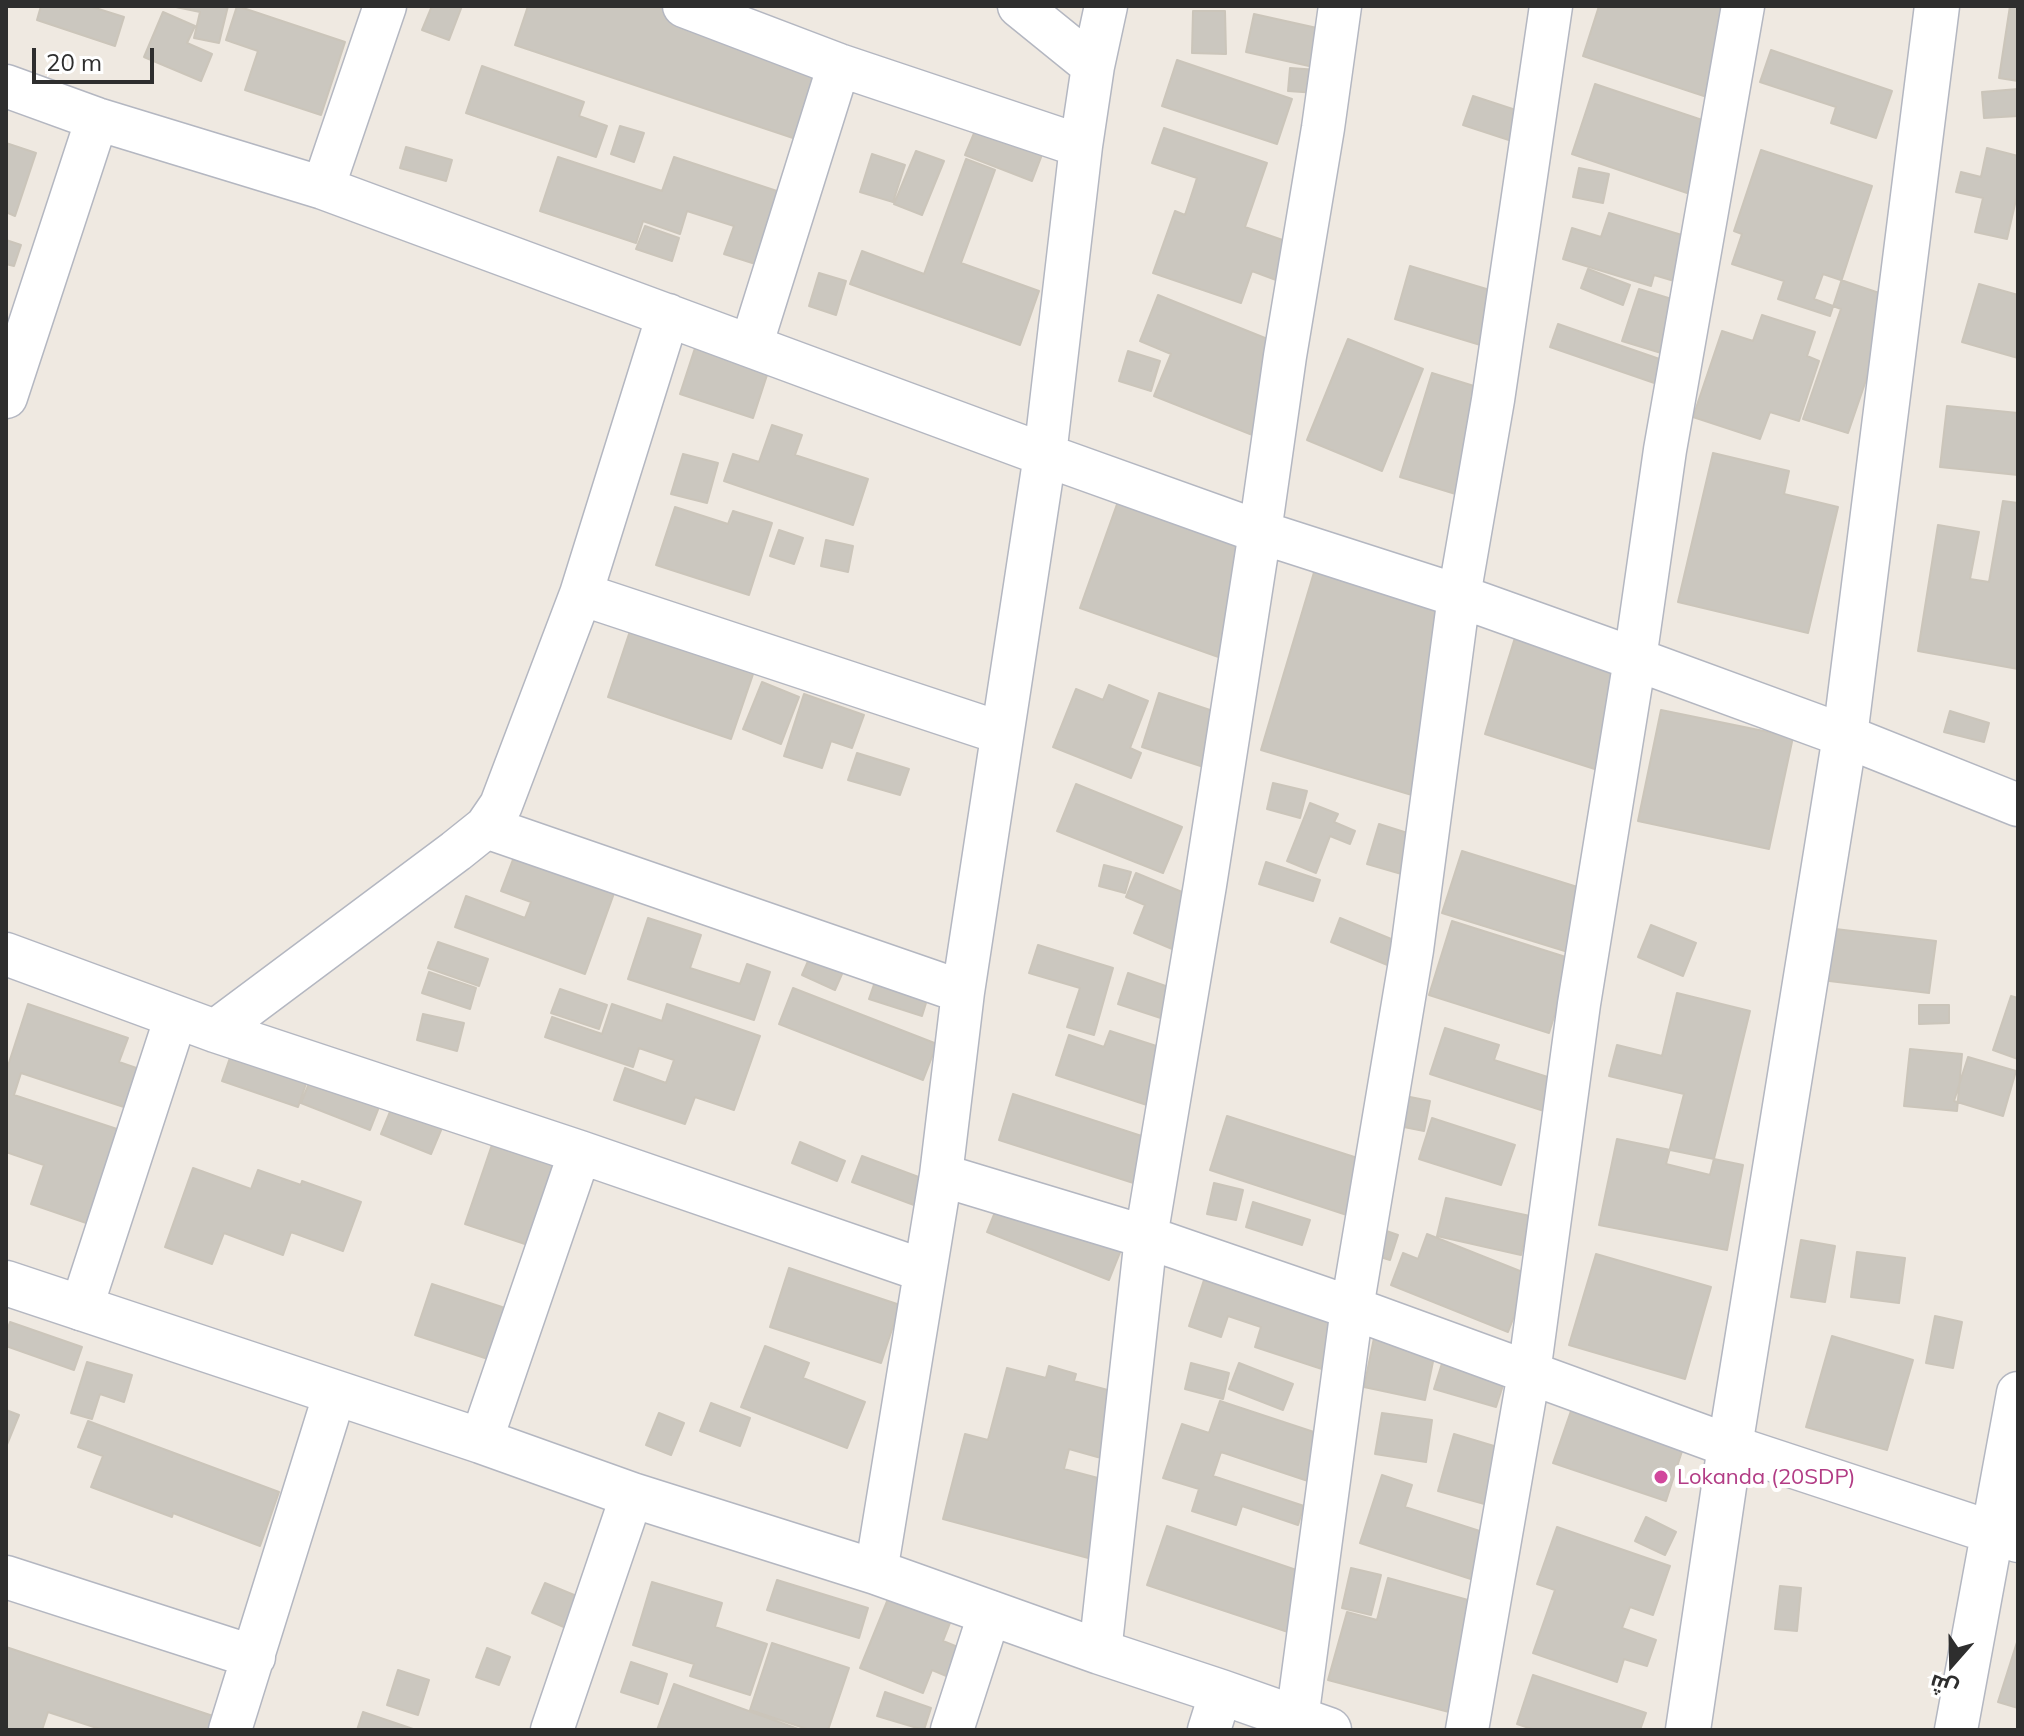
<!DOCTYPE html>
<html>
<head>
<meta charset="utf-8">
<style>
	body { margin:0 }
	#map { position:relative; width:2024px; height:1736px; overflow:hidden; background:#efe9e1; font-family:Mulish,Cairo,sans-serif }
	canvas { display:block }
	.frame { position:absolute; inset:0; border:8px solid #2e2e2e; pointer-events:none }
	.north { position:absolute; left:1912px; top:1624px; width:80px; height:80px; -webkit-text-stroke:6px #fff; paint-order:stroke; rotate:200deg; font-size:22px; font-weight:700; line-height:32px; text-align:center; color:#2e2e2e }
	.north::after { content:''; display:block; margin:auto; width:28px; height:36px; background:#2e2e2e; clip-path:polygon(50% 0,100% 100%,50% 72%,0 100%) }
	.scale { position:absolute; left:32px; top:48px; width:122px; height:36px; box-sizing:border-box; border:4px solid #2e2e2e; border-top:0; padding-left:10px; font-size:24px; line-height:28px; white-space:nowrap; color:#2e2e2e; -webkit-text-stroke:6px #fff; paint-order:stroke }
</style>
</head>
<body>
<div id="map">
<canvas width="2024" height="1736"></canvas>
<div class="frame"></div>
<div class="north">ش</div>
<div class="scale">20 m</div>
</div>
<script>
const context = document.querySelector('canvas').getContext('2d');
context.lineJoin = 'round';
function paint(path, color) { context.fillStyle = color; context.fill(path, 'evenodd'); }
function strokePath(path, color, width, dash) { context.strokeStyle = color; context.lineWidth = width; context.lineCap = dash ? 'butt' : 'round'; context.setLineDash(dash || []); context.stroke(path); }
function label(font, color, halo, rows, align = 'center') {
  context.font = font + ' Mulish,sans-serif'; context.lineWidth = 8; context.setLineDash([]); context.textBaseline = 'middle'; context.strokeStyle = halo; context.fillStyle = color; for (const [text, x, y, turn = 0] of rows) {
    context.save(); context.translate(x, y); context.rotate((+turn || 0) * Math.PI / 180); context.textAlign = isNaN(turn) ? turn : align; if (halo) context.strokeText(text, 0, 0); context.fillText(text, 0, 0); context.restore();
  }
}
const building = new Path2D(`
	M41,6H89L124,17L115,46L37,20Z
	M228,6L219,43L194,38L200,12L176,7Z
	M237,6L345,42L321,115L245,90L258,51L226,40Z
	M432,6H462L449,40L422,30Z
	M528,6H675L836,59L808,143L515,45Z
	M1599,6H1725L1716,100L1583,56Z
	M2010,6H2018V81L1999,78Z
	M1193,11H1225L1226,54L1192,53Z
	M163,12L195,26L187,43L212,54L201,81L144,57Z
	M1254,14L1326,30L1318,68L1246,52Z
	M1771,50L1892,91L1876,138L1831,123L1836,107L1760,82Z
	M1177,60L1292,99L1277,144L1162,106Z
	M482,66L584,102L579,116L607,126L596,157L466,113Z
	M1290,68L1318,70L1317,93L1288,91Z
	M1595,84L1720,126L1696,196L1572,154Z
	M2018,89V116L1984,118L1982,92Z
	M1473,96L1528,114L1518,143L1463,125Z
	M620,126L644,133L634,162L611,154Z
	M977,126L1043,152L1032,181L965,155Z
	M1164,128L1267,163L1245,227L1297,245L1284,283L1252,271L1241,303L1153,273L1175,211L1185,215L1197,178L1152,163Z
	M6,143L36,153L15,216L6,212Z
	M406,147L452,160L446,181L400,168Z
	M1987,148L2018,156V191L2007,239L1975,232L1983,198L1956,192L1961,172L1981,177Z
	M1761,150L1872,186L1830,316L1778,299L1784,281L1732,264L1742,234L1734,231Z
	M916,151L944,161L922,215L894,204Z
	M872,154L905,165L893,202L860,192Z
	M558,157L662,191L674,157L792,196L768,268L724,254L734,226L687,211L680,234L643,221L636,243L540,211Z
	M966,159L995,170L961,263L1039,291L1020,345L850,284L862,251L924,274Z
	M1579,168L1609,174L1603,203L1573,197Z
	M1609,213L1695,239L1681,283L1654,275L1651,286L1563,259L1572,228L1601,237Z
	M645,226L679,238L672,261L636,249Z
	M6,240L21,245L14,266L6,264Z
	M1410,266L1503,294L1487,347L1395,319Z
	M1588,269L1630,285L1623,305L1581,288Z
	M819,273L846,281L836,315L809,306Z
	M1823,274L1894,298L1848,433L1803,419L1841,309L1814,299Z
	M1979,284L2018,295V358L1962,342Z
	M1639,289L1688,304L1671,356L1622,341Z
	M1158,295L1290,348L1255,436L1154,396L1171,354L1140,341Z
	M1762,315L1815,332L1807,356L1819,361L1799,421L1770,412L1760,439L1693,417L1722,331L1753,341Z
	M1558,324L1674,364L1666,387L1550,347Z
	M1348,339L1423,369L1382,471L1307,440Z
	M695,348L768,372L753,418L680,394Z
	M1128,351L1160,361L1151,391L1119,381Z
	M1432,373L1503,395L1472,499L1400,477Z
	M1947,406L2018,413V475L1940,467Z
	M772,425L802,435L795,455L868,479L853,525L724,481L733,454L759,462Z
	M1713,453L1789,471L1784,494L1838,507L1808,633L1678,602Z
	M683,454L718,463L707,503L671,494Z
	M1121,493L1268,544L1227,660L1080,608Z
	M2003,501L2018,503V669L1918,651L1938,525L1979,532L1970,579L1989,582Z
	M675,507L728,524L733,511L772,523L749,595L656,565Z
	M779,530L803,538L794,564L770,556Z
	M826,540L853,546L848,572L821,566Z
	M1315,569L1476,617L1422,798L1261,750Z
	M642,595L766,636L731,739L608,697Z
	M1523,612L1661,655L1623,778L1485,734Z
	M762,682L799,697L781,744L743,729Z
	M1109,685L1148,701L1130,748L1141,753L1131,778L1053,747L1076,689L1103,700Z
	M1159,693L1234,718L1216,771L1142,747Z
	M804,694L864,715L852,748L831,741L822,768L784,756Z
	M1661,710L1793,737L1769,849L1638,821Z
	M1950,711L1989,723L1984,742L1944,732Z
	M857,753L909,769L900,795L848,780Z
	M1273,783L1307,791L1300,818L1267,809Z
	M1076,784L1182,827L1163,873L1057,831Z
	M1310,803L1338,814L1334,822L1355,831L1350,844L1330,836L1316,873L1287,861Z
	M1379,824L1417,836L1405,875L1367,864Z
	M517,849L617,885L585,974L455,927L466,896L525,918L531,902L501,891Z
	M1462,851L1587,890L1568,952L1442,913Z
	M1266,862L1320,880L1313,901L1259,884Z
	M1104,865L1131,872L1125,893L1099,886Z
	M1136,873L1199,899L1177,951L1134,933L1145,905L1126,897Z
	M648,918L701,935L690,968L740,984L747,964L770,972L754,1020L628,979Z
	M1340,918L1401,943L1390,966L1331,942Z
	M1452,921L1572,959L1549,1033L1429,995Z
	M1651,925L1696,943L1683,976L1638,957Z
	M1827,928L1936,941L1929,993L1821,980Z
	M438,942L488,959L479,986L428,968Z
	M1038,945L1113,968L1094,1035L1067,1027L1080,988L1029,973Z
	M812,952L845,967L835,990L802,975Z
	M429,972L476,988L470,1009L422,993Z
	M878,973L930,990L922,1016L869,999Z
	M1128,973L1186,993L1176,1023L1118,1004Z
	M793,988L937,1044L923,1080L779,1024Z
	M560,989L607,1005L599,1029L551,1013Z
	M1677,993L1750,1011L1710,1175L1666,1164L1684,1094L1609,1076L1617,1045L1662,1056Z
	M2011,996L2018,998V1059L1993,1050Z
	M28,1004L128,1038L119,1062L148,1072L136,1111L21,1073L14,1095L126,1132L95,1226L31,1204L44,1165L6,1152V1072Z
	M612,1004L662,1021L667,1004L760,1036L734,1110L695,1097L685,1124L614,1100L625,1068L666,1083L674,1060L639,1048L633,1067L545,1037L552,1017L602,1034Z
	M1919,1005H1949V1023L1919,1024Z
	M423,1014L464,1023L457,1051L417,1040Z
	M1445,1028L1499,1045L1494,1060L1554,1079L1544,1111L1430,1074Z
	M1110,1031L1178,1053L1159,1109L1056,1075L1069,1035L1104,1047Z
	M233,1049L309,1075L298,1107L222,1081Z
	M1910,1049L1962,1054L1957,1111L1904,1106Z
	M1968,1057L2016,1071L2003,1116L1954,1101Z
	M312,1076L381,1102L370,1130L301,1103Z
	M1013,1094L1160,1142L1146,1187L999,1140Z
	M1400,1095L1430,1101L1424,1131L1394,1125Z
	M394,1102L444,1123L431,1154L381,1134Z
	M1227,1116L1373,1163L1356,1218L1210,1170Z
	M1432,1118L1515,1145L1501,1185L1419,1159Z
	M496,1133L571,1159L540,1249L465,1224Z
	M1617,1139L1743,1165L1727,1250L1599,1225Z
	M800,1142L845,1161L837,1181L792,1163Z
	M862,1156L924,1179L914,1205L852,1182Z
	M193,1168L251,1189L258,1170L301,1185L302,1181L361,1202L343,1251L291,1232L283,1255L224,1233L212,1264L165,1247Z
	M1010,1174L1121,1250L1109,1280L987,1232Z
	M1214,1183L1243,1190L1236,1220L1207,1214Z
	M1446,1198L1530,1216L1521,1255L1437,1236Z
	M1253,1202L1310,1220L1302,1245L1246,1227Z
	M1369,1225L1398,1235L1390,1260L1361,1251Z
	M1427,1234L1530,1275L1508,1332L1391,1285L1403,1253L1418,1259Z
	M1801,1240L1835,1246L1825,1302L1791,1297Z
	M1857,1252L1905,1258L1899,1303L1851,1297Z
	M1596,1254L1711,1287L1685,1379L1569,1345Z
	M789,1268L900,1305L881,1363L770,1327Z
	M1204,1280L1346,1328L1331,1372L1255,1347L1261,1327L1228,1316L1221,1337L1189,1326Z
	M432,1284L505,1308L488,1359L415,1335Z
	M1935,1316L1962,1322L1953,1368L1926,1363Z
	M10,1322L82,1347L74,1370L6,1346V1334Z
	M1832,1336L1913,1360L1887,1450L1806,1427Z
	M1374,1338L1435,1352L1425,1400L1364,1387Z
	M765,1346L809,1363L803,1378L865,1402L847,1448L741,1407Z
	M1444,1357L1506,1376L1496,1407L1434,1389Z
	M87,1362L132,1375L124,1402L100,1394L92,1419L71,1413Z
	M1191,1363L1229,1373L1223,1399L1185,1389Z
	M1239,1363L1293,1384L1283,1410L1229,1389Z
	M1049,1366L1076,1374L1074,1381L1119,1393L1101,1458L1069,1449L1064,1469L1113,1482L1092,1559L943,1519L965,1434L988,1440L1007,1368L1046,1378Z
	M1220,1401L1329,1437L1314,1483L1221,1452L1213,1476L1304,1506L1298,1525L1242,1506L1236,1525L1192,1511L1199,1489L1163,1478L1182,1424L1209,1433Z
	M711,1403L750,1418L740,1446L700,1431Z
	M1572,1408L1684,1445L1666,1501L1553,1463Z
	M6,1410L19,1415L6,1447Z
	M659,1413L684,1423L671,1455L646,1445Z
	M1382,1413L1432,1420L1426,1462L1375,1454Z
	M88,1421L279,1492L260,1546L173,1513L172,1517L91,1487L103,1456L78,1447Z
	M1454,1434L1504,1449L1488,1505L1438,1491Z
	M1382,1475L1412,1485L1405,1507L1489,1534L1474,1580L1360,1543Z
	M1646,1517L1676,1532L1665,1555L1635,1541Z
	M1167,1526L1314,1576L1294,1634L1147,1585Z
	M1557,1527L1670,1566L1653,1615L1630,1607L1622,1628L1656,1640L1647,1666L1624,1659L1617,1682L1533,1653L1555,1590L1537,1584Z
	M1351,1568L1381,1575L1371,1615L1342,1608Z
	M1388,1578L1479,1603L1449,1712L1328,1680L1347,1612L1377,1620Z
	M777,1580L868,1608L859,1638L767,1610Z
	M652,1582L722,1603L715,1627L767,1644L750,1695L690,1676L694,1664L633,1645Z
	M545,1583L579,1597L566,1628L532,1613Z
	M1780,1586L1801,1588L1797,1631L1775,1629Z
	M888,1599L950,1623L943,1641L985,1658L973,1687L932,1670L923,1693L860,1668Z
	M2018,1639V1708L1998,1702Z
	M772,1643L849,1668L828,1730H810L750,1710Z
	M6,1647L219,1718L215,1730H103L48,1712L42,1730H6Z
	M487,1648L510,1657L499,1685L476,1677Z
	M631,1662L667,1674L658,1704L621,1692Z
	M398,1670L429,1680L418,1715L387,1705Z
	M1533,1675L1646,1713L1640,1730H1535L1517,1724Z
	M674,1684L801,1730H657Z
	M885,1692L931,1708L924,1730L877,1716Z
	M363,1712L416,1730H357Z`);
paint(building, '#cbc7bf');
strokePath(building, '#cbc5ba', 2);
const street = new Path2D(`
	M684,6L839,65L1081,146
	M1019,6L1093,66
	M6,86L97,119L323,188L1045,455L1260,532L1459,596L1635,659L1845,736L2018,805
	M323,188L385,6
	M751,346L839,65
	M6,397L97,119
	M581,594L1001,733
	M486,827L963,992
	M6,954L215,1031L580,1152L925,1271
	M215,1031L456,851L486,827L501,805L581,594L668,315
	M941,1175L1146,1237L1352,1308L1730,1446L2018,1541
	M81,1309L176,1017
	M481,1441L580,1152
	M876,1572L941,1175L963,992L1045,455L1081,146L1093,66L1106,6
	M6,1577L254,1657
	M1100,1652L1146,1237L1205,885L1260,532L1285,356L1323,128L1340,6
	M1297,1719L1352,1308L1412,950L1459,596L1493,400L1551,6
	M230,1730L335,1393
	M552,1730L632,1495
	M952,1730L990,1612
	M1209,1730L1221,1692
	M1467,1730L1529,1373L1579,1004L1635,659L1665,450L1743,6
	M1956,1730L2018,1393`);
const secondary = new Path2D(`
	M6,1283L481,1441L632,1495L876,1572L1100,1652L1221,1692L1329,1730
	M1688,1730L1730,1446L1845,736L1937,6`);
strokePath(street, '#b4b7c1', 45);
strokePath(secondary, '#b4b7c1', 47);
strokePath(street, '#fff', 42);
strokePath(secondary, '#fff', 44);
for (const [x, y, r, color] of [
	[1661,1477,8,"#d1479c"]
]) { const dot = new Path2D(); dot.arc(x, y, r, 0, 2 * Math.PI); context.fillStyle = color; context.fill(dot); strokePath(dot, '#fff', 3); }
label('22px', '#b23c85', '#fff', [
	["Lokanda (20SDP)",1677,1477]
], 'left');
</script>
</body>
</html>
